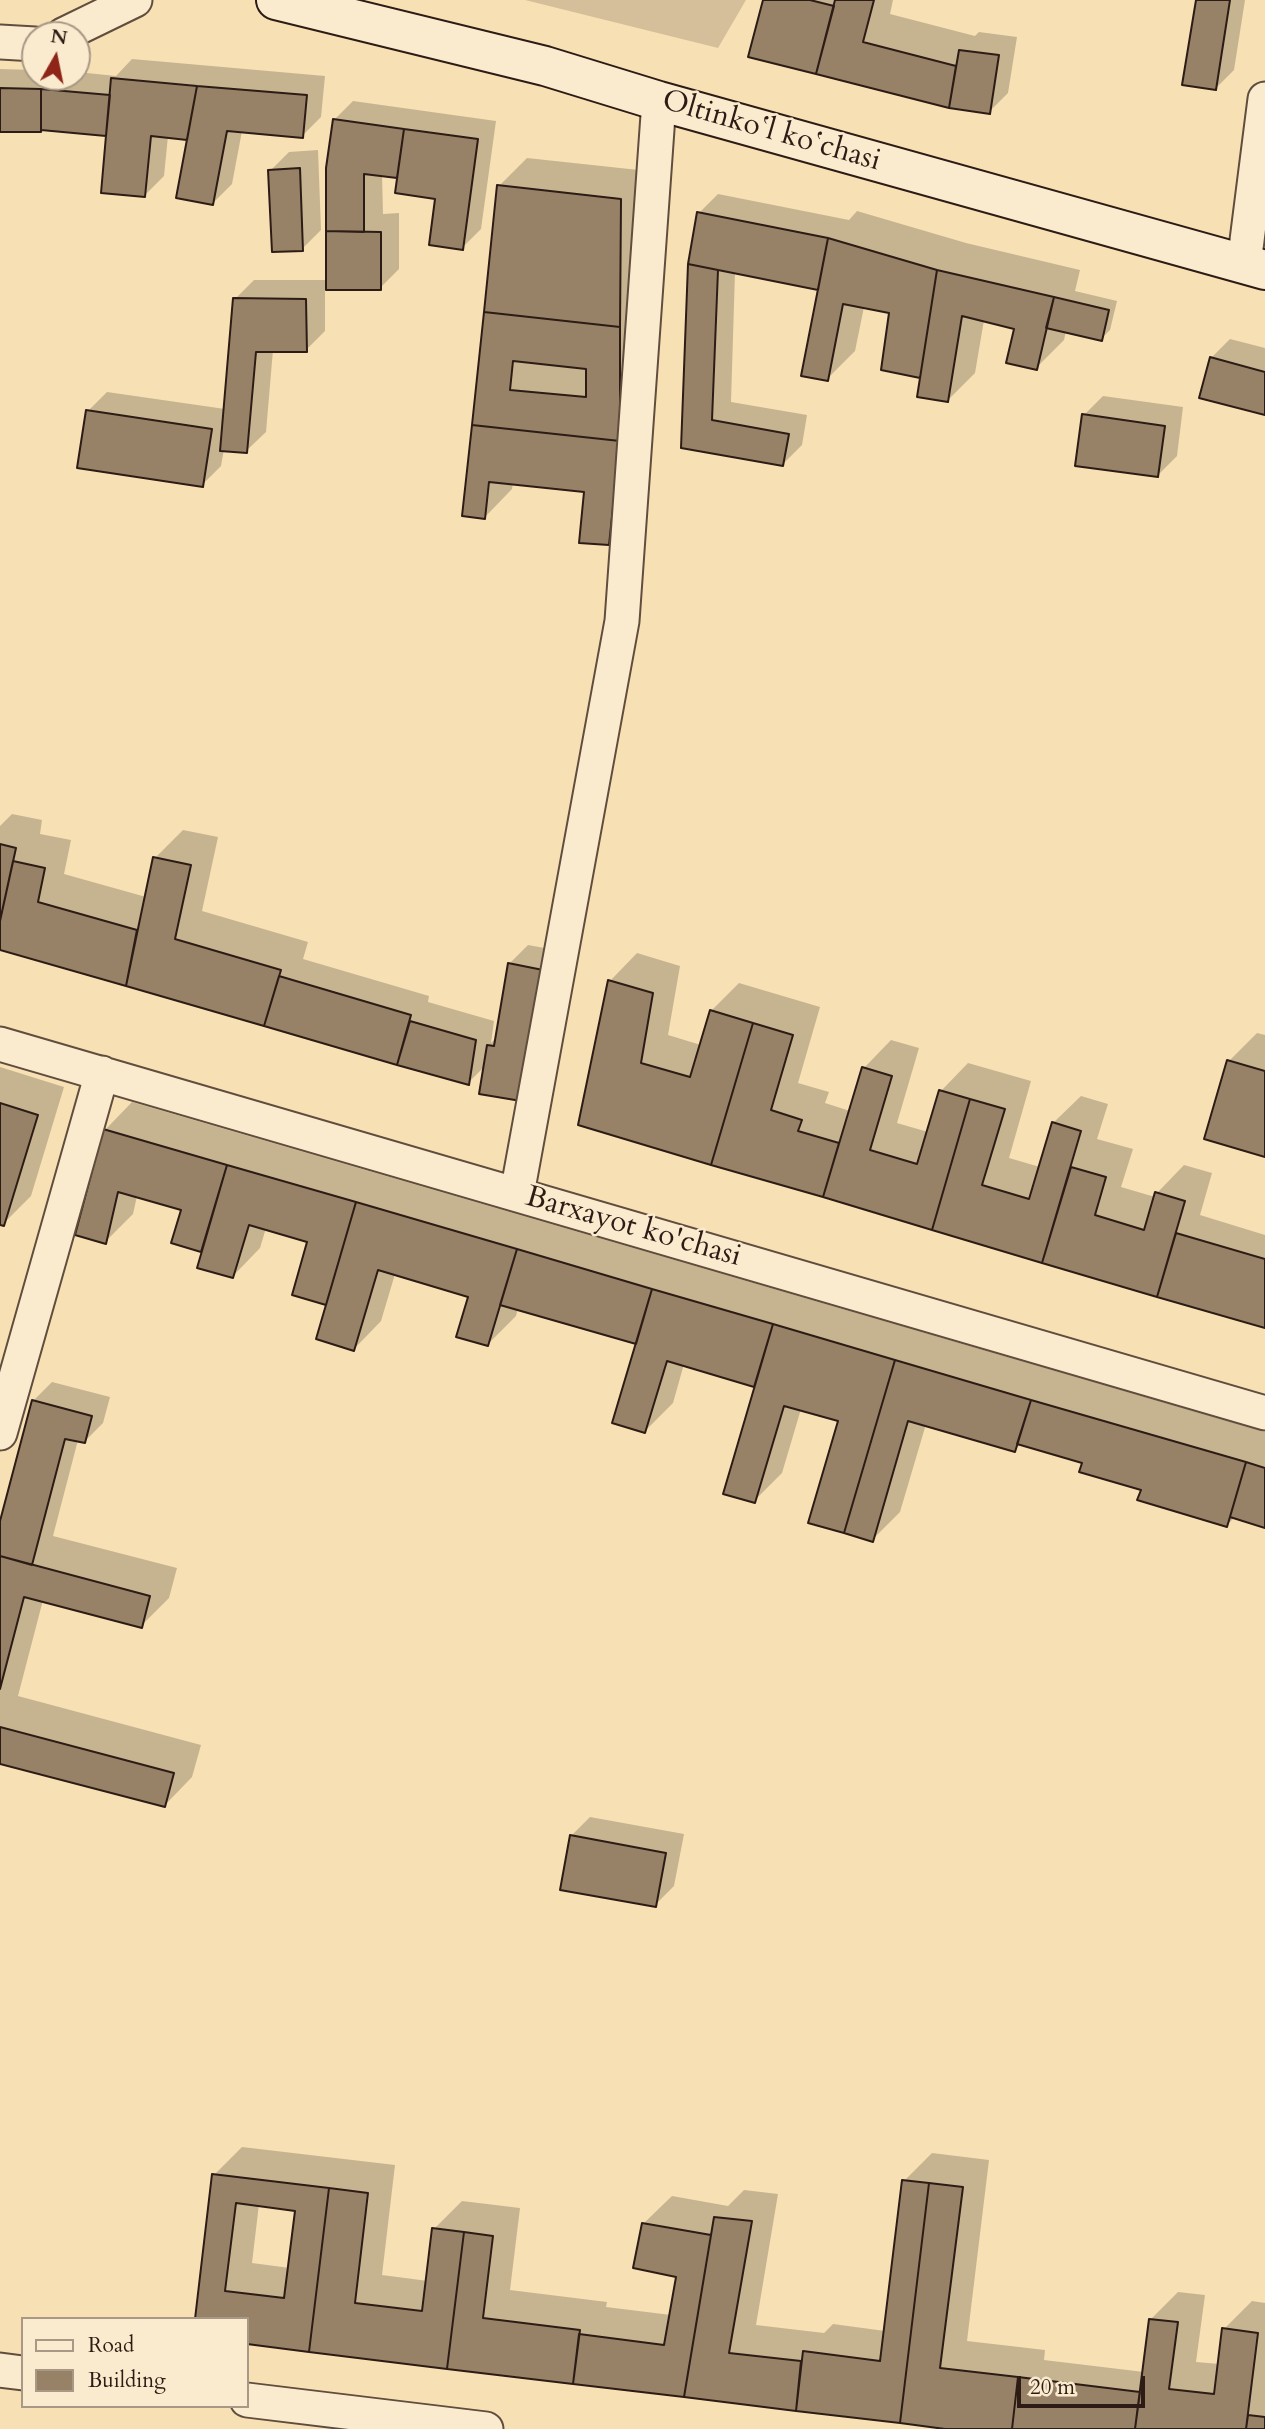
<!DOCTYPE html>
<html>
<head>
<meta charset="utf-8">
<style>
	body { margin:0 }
	#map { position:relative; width:1265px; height:2429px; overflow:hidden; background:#f8e0b5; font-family:Cardo,serif }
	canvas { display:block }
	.legend { position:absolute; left:21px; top:2317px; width:228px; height:91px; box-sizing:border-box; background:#faebcf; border:2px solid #a89885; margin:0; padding:9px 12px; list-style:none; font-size:21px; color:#2d1c15 }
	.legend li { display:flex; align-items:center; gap:14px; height:35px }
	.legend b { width:35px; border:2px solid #a89885 }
	.north { position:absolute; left:21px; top:21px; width:70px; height:70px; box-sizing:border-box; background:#faebcf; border:2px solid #a89885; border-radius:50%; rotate:9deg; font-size:19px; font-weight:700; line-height:28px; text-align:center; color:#2d1c15 }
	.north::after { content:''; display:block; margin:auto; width:24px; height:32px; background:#8f2418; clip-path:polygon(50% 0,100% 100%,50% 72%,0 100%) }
	.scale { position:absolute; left:1017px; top:2376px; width:128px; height:32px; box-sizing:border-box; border:4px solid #2d1c15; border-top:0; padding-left:9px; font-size:21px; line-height:24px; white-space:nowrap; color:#2d1c15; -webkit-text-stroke:5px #faebcf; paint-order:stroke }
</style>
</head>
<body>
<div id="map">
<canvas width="1265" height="2429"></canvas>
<ul class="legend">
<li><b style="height:9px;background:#faebcf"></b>Road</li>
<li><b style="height:19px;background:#978268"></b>Building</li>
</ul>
<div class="north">N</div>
<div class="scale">20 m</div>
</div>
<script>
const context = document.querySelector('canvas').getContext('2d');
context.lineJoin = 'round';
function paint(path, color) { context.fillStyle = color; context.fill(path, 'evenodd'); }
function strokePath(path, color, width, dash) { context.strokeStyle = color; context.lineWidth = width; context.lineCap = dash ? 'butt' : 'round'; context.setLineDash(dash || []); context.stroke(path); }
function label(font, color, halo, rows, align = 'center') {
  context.font = font + ' Cardo,serif'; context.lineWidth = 5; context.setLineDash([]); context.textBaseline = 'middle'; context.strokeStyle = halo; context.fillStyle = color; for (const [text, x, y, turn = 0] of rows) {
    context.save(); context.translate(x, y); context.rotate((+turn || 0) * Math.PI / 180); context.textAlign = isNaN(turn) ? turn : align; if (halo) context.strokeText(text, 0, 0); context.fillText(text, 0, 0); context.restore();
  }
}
paint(new Path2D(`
	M525,0H746L718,48Z`), '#d5bf9a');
paint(new Path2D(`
	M764,0H893L890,14L975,36L979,32L1017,37L1008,93L989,112L950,106L750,55Z
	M1197,0H1245L1234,70L1215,89Z
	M132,59L325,76L321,117L302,136L242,131L232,184L213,203L189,138L168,136L164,176L145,195L109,134L42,128L0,130V69L35,70V77H77V72L116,76Z
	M353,101L496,121L481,229L462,248L437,197L399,177L382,174L383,214L399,213V269L380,288H325V331L306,350H273L266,432L246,451L224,449L221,466L202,485L88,411L107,392L225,409L235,299L254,280H328L334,120Z
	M318,150L321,230L302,249L270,171L289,152Z
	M527,158L648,171L636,515L608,543L586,490L513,483L512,489L485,517L499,186Z
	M718,194L849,220L857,211L966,243L1080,270L1075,291L1117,301L1110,330L1101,339L1066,331L1064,340L1036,368L1016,328L984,320L975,373L947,401L891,312L864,307L855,351L827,379L820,289L735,272L731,402L807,415L802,445L783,464L683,447L699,213Z
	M1230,339L1265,348V414L1211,358Z
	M1103,396L1183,407L1177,456L1158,475L1084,415Z
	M12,814L42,820L40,834L71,840L64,874L146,897L155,858L183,830L218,837L202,911L308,942L303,959L429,996L428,1002L494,1021L491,1043L497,1037L509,964L528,945L561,951L485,1066L468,1083L0,948V826Z
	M637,953L680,966L668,1035L701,1045L711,1011L739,983L820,1007L798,1083L829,1092L825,1103L850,1111L864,1068L891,1040L919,1048L897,1123L928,1132L941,1091L968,1063L1031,1081L1009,1158L1040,1167L1053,1123L1081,1096L1108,1104L1097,1139L1133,1149L1121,1187L1155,1197L1157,1193L1184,1165L1212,1173L1200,1215L1265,1235V1327L580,1124L610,981Z
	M1257,1033L1265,1035V1155L1229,1061Z
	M0,1067L64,1087L31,1196L3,1224L0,1223Z
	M132,1102L1265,1432V1526L1235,1517L1227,1525L1084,1462L1021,1443L1015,1450L926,1424L900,1512L872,1540L840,1420L801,1409L782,1473L754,1501L756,1385L684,1364L673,1403L645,1431L638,1343L518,1308L516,1316L488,1344L470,1296L395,1274L381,1321L354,1349L309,1241L266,1228L260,1248L233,1276L203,1251L173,1242L183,1209L137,1196L133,1214L105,1242V1130Z
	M52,1382L110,1397L103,1423L84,1442L78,1440L53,1536L177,1568L169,1598L141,1626L43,1600L18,1696L201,1745L192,1777L165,1805L0,1762V1528L33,1401Z
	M590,1817L684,1834L674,1886L655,1905L571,1836Z
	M242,2147L395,2165L382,2275L428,2281L434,2229L462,2201L520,2208L510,2290L607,2302L606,2307L671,2315L678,2275L644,2223L672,2196L728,2206L744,2190L778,2194L756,2325L824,2333L833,2324L885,2331L904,2181L932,2153L989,2160L967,2341L1045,2350L1044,2360L1144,2372L1150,2320L1178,2292L1205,2295L1196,2362L1220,2364L1224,2329L1252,2301L1265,2303V2429H957L247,2343V2319H196L214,2175ZM259,2204L297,2209L290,2268L252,2263Z`), '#0003');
const building = new Path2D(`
	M763,0H810L834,6L816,74L748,57Z
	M835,0H874L863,42L956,66L949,108L816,74Z
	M1196,0H1230L1216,90L1182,85Z
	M959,50L999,55L990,114L949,108Z
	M111,78L197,86L187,140L151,136L145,197L101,193Z
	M197,86L307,95L303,138L227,131L213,205L176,198Z
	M0,88L41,89V132H0Z
	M41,89L110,95L106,136L41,130Z
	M333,119L404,129L397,178L364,174V232L326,231V168Z
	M404,129L478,139L463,250L429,245L435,199L395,193Z
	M300,168L303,251L272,252L268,170Z
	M497,185L621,199L620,327L484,312Z
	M697,212L828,238L818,290L688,264Z
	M326,231L381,232V290H326Z
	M828,238L937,270L920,378L881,370L889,313L843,304L828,381L801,376Z
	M688,264L718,270L712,420L789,434L783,466L681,448Z
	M937,270L1054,297L1037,370L1006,363L1014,329L962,316L948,402L917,397Z
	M1054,297L1109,310L1102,341L1046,328Z
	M233,298L306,299L307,352H256L247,453L220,451Z
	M484,312L620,327V441L472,425ZM513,361L586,369V397L510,390Z
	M1210,357L1265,372V415L1199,398Z
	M86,410L212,429L203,487L77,468Z
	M1082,414L1165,426L1158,477L1075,466Z
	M472,425L620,441L609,545L579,543L584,492L489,482L485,519L462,516Z
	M0,844L16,848L0,921Z
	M153,857L191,865L175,939L281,970L264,1026L126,986Z
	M13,861L45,868L38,902L137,930L126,986L0,950V921Z
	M508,963L543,970L521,1101L479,1094L487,1045L494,1046Z
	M279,976L411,1015L397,1065L264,1026Z
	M608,980L653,993L641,1063L690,1077L710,1010L753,1023L711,1165L578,1125Z
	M410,1021L476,1040L469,1085L397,1065Z
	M753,1023L793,1035L771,1110L802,1120L798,1131L839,1143L823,1197L711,1165Z
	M1227,1060L1265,1071V1157L1204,1139Z
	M862,1067L892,1076L870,1150L917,1164L939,1090L970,1099L932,1230L823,1197Z
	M970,1099L1005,1109L982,1185L1029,1199L1052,1122L1081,1131L1042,1263L932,1230Z
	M0,1103L38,1115L4,1226L0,1225Z
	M103,1129L227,1165L201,1252L171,1243L181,1210L118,1192L106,1244L75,1235Z
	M227,1165L356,1202L326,1305L292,1295L307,1242L249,1225L233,1278L197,1268Z
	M1071,1167L1106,1177L1095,1215L1144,1230L1155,1192L1185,1201L1157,1297L1042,1263Z
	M356,1202L517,1249L488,1346L456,1337L468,1297L378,1270L354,1351L316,1339Z
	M1176,1233L1265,1259V1328L1157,1297Z
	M517,1249L652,1289L636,1344L500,1305Z
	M652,1289L773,1324L754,1387L667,1361L645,1433L612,1423Z
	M773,1324L895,1360L844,1533L808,1523L838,1421L784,1406L755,1503L723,1494Z
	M895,1360L1031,1400L1015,1452L908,1421L873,1542L844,1533Z
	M32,1400L92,1416L85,1443L65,1439L32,1565L0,1556V1521Z
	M1031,1400L1246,1462L1227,1527L1137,1500L1141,1490L1079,1472L1082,1463L1017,1444Z
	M1246,1462L1265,1468V1528L1230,1517Z
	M0,1556L150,1596L142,1628L24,1597L0,1689Z
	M0,1727L174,1773L165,1807L0,1764Z
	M570,1835L666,1853L656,1907L560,1890Z
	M212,2174L329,2188L309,2352L247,2344V2319H195ZM236,2203L295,2211L284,2298L225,2291Z
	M902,2180L929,2183L900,2423L796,2411L803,2351L880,2361Z
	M929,2183L963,2187L940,2368L1018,2377L1012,2429H945L900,2423Z
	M329,2188L368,2193L355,2303L422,2311L432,2228L464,2232L447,2369L309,2352Z
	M714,2217L752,2221L729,2353L801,2361L796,2411L684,2397Z
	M642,2223L711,2235L684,2397L573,2384L579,2334L664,2345L676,2277L633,2268Z
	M464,2232L493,2236L483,2318L580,2330L573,2384L447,2369Z
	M1149,2319L1178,2322L1169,2389L1214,2394L1222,2328L1258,2333L1246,2429H1135Z
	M1018,2377L1140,2392L1135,2429H1012Z
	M1248,2415L1265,2417V2429H1246Z`);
paint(building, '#978268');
strokePath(building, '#2d1c15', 2);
const minor = new Path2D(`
	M63,35L135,0
	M0,42L35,44
	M1244,264L1265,99
	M0,1044L1265,1413
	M517,1194L622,621L659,101
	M0,1433L102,1073
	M0,2370L23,2373
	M247,2400L486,2429`);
const secondary = new Path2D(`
	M276,0L545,66L659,101L1265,270`);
strokePath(minor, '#604d3d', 37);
strokePath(secondary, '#2d1c15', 42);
strokePath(minor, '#faebcf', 33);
strokePath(secondary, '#faebcf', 38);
label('30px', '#2d1c15', '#faebcf', [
	["Oltinkoʻl koʻchasi",771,132,16],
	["Barxayot ko'chasi",633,1228,16]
]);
</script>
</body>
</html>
